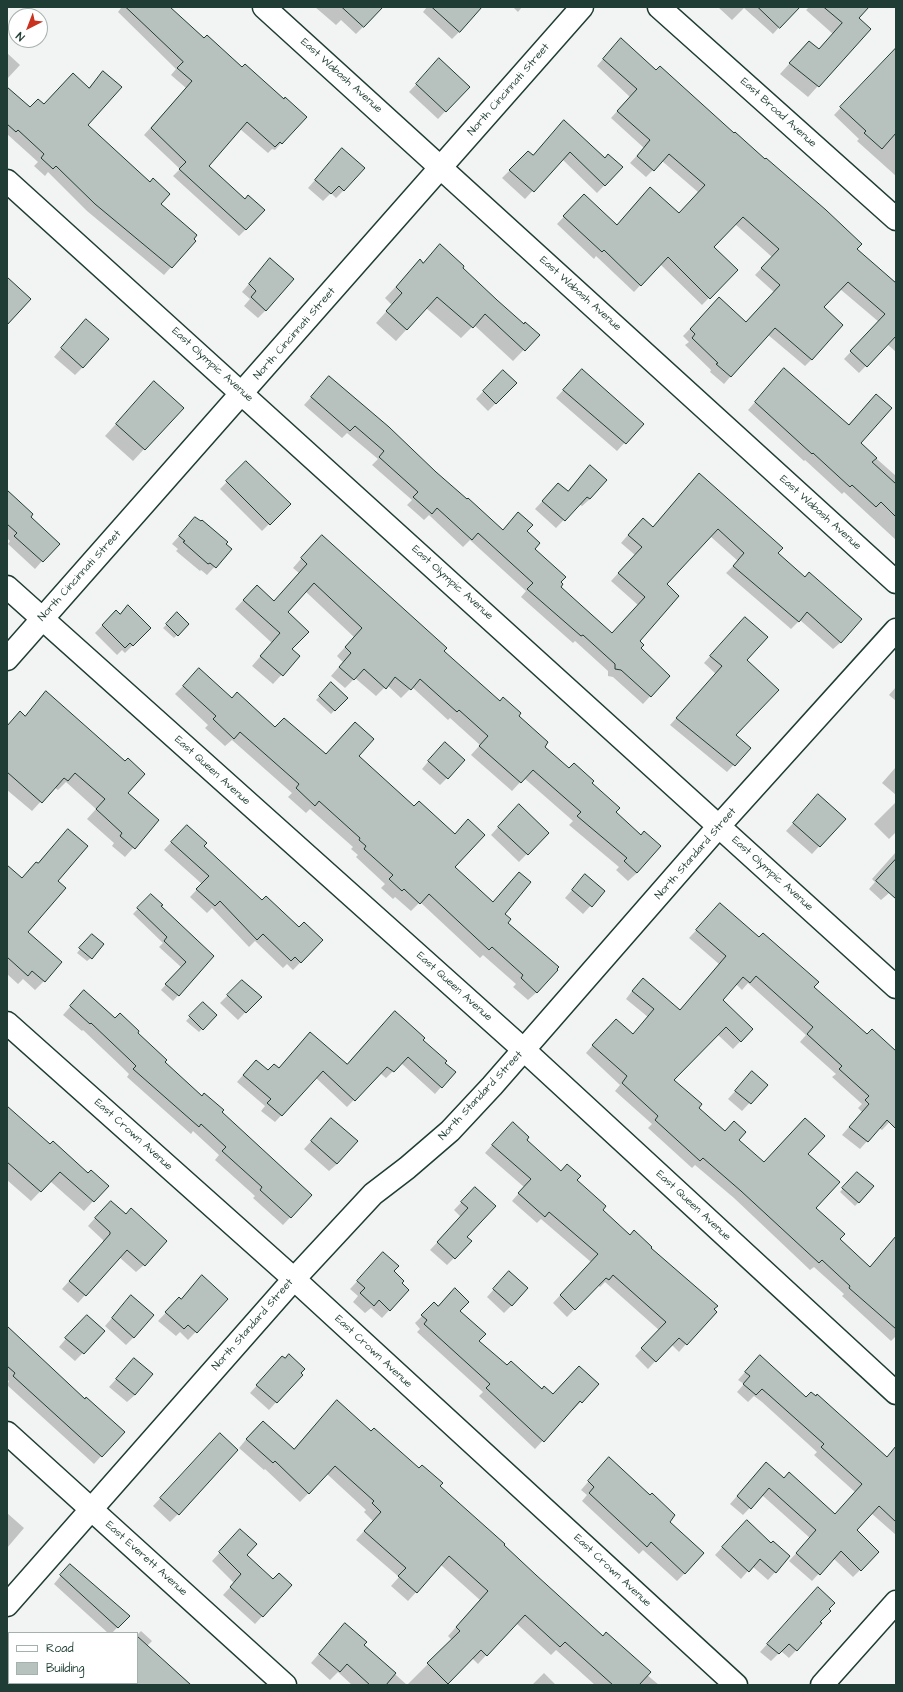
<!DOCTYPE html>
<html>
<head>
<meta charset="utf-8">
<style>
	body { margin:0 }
	#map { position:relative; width:903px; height:1692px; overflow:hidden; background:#f2f3f3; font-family:"Architects Daughter",sans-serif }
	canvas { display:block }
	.frame { position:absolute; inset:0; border:8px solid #1f3d34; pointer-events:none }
	.legend { position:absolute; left:8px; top:1632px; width:130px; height:52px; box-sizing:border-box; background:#fff; border:1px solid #a5b1ae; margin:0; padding:5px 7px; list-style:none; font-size:12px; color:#1f3d34 }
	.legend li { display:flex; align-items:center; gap:8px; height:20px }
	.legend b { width:20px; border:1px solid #a5b1ae }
	.north { position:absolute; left:8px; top:8px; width:40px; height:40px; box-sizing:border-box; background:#fff; border:1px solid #a5b1ae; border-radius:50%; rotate:222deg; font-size:11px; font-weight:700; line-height:16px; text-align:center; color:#1f3d34 }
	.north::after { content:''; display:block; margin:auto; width:14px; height:18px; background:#c8321e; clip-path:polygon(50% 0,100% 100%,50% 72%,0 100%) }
</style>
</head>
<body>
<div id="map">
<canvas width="903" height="1692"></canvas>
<div class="frame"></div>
<ul class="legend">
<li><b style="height:5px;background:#fff"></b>Road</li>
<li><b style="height:11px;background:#b7c1bd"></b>Building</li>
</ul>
<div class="north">N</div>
</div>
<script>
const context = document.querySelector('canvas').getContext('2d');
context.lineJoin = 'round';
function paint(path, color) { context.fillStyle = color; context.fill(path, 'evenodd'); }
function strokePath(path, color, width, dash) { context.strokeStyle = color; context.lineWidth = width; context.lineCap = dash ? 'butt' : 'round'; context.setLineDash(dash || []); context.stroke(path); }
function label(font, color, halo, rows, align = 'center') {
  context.font = font + ' "Architects Daughter",sans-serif'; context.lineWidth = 3.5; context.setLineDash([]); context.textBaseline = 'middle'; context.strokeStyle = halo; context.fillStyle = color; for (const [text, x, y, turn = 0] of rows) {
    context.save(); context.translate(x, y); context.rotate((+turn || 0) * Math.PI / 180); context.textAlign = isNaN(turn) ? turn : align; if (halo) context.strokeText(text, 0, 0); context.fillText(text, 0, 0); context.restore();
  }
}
paint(new Path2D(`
	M120,7H169L203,39L305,117L275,150L272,149L268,153L240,129L208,166L246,229L239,236L173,176L180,169L144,135L186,88L171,75L176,69L118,12L121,8Z
	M315,7H374L364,26L356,34L341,20L336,25Z
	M427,7H468L460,31L452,39L423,12Z
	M513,7H522L518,12Z
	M718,7H797L773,34L744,8L732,20Z
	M809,7H860L858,18L869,29L808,97L780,74L809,42L818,50L833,34L806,10Z
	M614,46L896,284V352L887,344L859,373L844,359L879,322L840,289L823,307L812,359L805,366L767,334L724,384L710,372L711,370L685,345L689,342L683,336L712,306L745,323L774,292L755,275L772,257L735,224L713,247L736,270L702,305L660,264L634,292L596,256L594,259L557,224L577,203L616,226L643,195L679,214L698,192L662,161L646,177L630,163L644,148L611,118L630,97L597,66Z
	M896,49V176L857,141L859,139L834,115Z
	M7,53L20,65L7,79Z
	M432,67L468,87L438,119L409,92Z
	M96,80L87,126L194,241L164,275L87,211L48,172L45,176L34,166L38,162L7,134V88L29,108L44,106L88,89Z
	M557,129L604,159L622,167L597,193L562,159L525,199L502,178L520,160L532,156Z
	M335,157L344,190L336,198L331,193L323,201L308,188Z
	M420,261L423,264L461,268L524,325L538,335L513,361L474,325L461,338L426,308L396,341L376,323L392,305L385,298Z
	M263,267L266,310L258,318L244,306L250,299L242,292Z
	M79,328L83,367L75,375L54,357Z
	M777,377L848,425L876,395L859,443L896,476V540L844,492L842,494L805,460L804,461L748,410Z
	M574,378L642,424L617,451L556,398Z
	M495,379L496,403L488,411L476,399Z
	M322,385L435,473L502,531L511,521L526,531L534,549L559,582V587L612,634L638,605L611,581L635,555L621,543L635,527L652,528L699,474L777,553L841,642L833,649L800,620L791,629L726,573L738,561L710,536L665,584L638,641L639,648L669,676L643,704L613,677L608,676V671L575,641L573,643L521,597L526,591L470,540L463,547L429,515L424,520L407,505L412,500L372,465L378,459L347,433L342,438L304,405Z
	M143,394L182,408L133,461L105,436Z
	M246,462L289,504L262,531L220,489Z
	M582,474L590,499L582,506L579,504L556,528L535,509L551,492H567Z
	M7,491L29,517L42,561L35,569L8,544L10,541L7,538Z
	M188,526L225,544L231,549L207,575L201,570L200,571L176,551L178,549L172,544Z
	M313,545L443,651L500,702L517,716L543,747L569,769L591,783L615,812L637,873L628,881L616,870L619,867L569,825L573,821L524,778L512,791L471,755L480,745L450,718L448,720L412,687L401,698L387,685L376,696L355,678L345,688L331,676L343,662L337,656L354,637L305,591L286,612L290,649L298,657L273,684L252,666L272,643L235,609L248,595L274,602L299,573L293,568Z
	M116,611L120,615L150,628L125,653L122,650L117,655L95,633Z
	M177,614L188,624L174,638L163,628Z
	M738,625L746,660L734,735L749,748L727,772L670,725L716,674L704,663Z
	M191,678L232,700L275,728L325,755L355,723L357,756L454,867L493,902L519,873L503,914L537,992L528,1000L513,987L516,984L483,955L480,958L420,902L411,911L395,897L393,899L381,888L385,884L356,857L358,855L351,849L353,847L310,809L306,813L288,797L292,793L232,740L225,746L205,728L208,725L175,694Z
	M331,684L346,698L331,714L316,700Z
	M896,687V701L889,695Z
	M7,726L127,793L158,820L125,857L112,846L114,843L87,819L96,809L66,782L58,790L54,787L32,811L7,790Z
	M437,751L447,778L440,785L422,769Z
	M896,767V795L882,783Z
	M896,802V832L889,839L874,824Z
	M811,803L844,819L812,854L786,831Z
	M511,813L547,833L519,862L491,835Z
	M179,834L202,847L262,902L298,929L322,940L293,970L287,964L283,968L255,941L249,947L212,908L207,913L190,897L202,884L164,850Z
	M896,852V887L881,900L869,889L875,882L872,879Z
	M7,866L22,879L56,881L26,932L44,981L35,990L23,979L18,984L7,974Z
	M578,883L604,891L583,914L565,898Z
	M151,895L160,906L213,956L173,1001L161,990L181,967L159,947L163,943L133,914Z
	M713,912L813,987L867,1036L896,1057V1115L882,1130L879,1128L860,1149L842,1135L862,1112L858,1108L862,1104L832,1077L836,1074L800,1042L806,1035L748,983L742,990L736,984L722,1001L752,1029L733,1049L717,1034L673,1080L697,1108L724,1132L737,1140L764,1164L807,1154L815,1208L839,1239L870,1267L896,1236V1336L891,1341L842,1296L844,1294L814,1267L810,1270L734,1198L695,1165L692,1168L648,1128L652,1124L615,1091L620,1085L586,1053L608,1027L633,1035L648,1017L626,999L635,987L680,1011L719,964L689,938Z
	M88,939L91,958L87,961L77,953Z
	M242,981L260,997L238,1020L220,1003Z
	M77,999L115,1019L136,1033L164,1062L311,1195L283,1225L253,1198L255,1196L215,1160L219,1155L193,1131L191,1134L127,1077L129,1074L123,1068L83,1030L82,1031L63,1015Z
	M203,1003L216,1015L199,1032L186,1021Z
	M422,1040L444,1063L441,1087L435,1094L401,1063L386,1078L380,1073L347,1107L316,1078L275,1122L261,1111L265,1106L237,1082L249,1068L268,1071L346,1065Z
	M745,1080L766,1085L742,1111L728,1099Z
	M7,1110L49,1146L88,1174L107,1186L84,1211L50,1181L31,1201L7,1180Z
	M324,1127L337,1164L329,1171L304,1149Z
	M505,1130L526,1140L561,1172L576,1180L601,1210L630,1236L650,1248L686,1344L679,1352L671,1344L648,1369L635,1356L659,1330L605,1282L600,1287L598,1285L567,1317L553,1303L591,1262L541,1219L537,1223L512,1201L524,1187L485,1153Z
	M854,1176L859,1202L855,1206L840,1192Z
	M475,1188L466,1237L454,1258L447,1265L430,1250L461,1217L454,1210Z
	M103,1209L144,1265L136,1272L119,1257L78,1303L62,1289L103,1243V1240L88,1226Z
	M376,1261L392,1271L408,1290L382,1318L371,1308L365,1313L353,1302L358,1296L350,1289Z
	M502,1280L512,1305L504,1313L487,1297Z
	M227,1299L188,1340L180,1332L176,1336L158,1321L172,1306Z
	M124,1304L134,1337L126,1345L105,1326Z
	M434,1304L437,1307L459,1311L478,1341L507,1366L542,1390L552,1395L579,1367L597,1384L573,1410L572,1409L535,1449L479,1396L483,1392L417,1332L420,1329L415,1323Z
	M79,1323L104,1331L75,1361L59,1347Z
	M7,1328L84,1400L123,1432L94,1464L7,1385L9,1381L7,1380Z
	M752,1364L806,1399L886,1458L896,1457V1535L871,1513L855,1530L878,1552L853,1577L833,1558L812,1581L789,1561L810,1538L762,1495L743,1515L730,1504L759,1471L783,1479L835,1515L855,1492L814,1455L817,1452L762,1402L754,1396L748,1402L737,1392L744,1384L738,1380Z
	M275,1365L301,1375L269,1410L250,1393Z
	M127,1367L135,1395L127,1402L109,1387Z
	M329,1410L371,1432L439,1486L602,1637L659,1685H595L556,1650L551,1655L516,1623L478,1664L472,1658L446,1685H352L338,1672L330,1680L311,1663L337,1633L363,1645L407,1685L452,1640L448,1636L480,1600L441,1565L408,1601L391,1586L399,1577L356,1540L373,1521L364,1512L366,1510L327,1474L300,1502L265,1469L264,1470L239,1448L254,1430L293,1450Z
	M213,1442L178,1514L170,1522L153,1506Z
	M602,1466L685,1573L677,1581L643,1550L639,1554L582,1501L587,1495L581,1490Z
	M7,1513L24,1528L7,1548Z
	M739,1529L771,1544L789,1557L768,1580L752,1566L741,1579L715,1555Z
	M233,1538L245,1555L273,1580L291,1585L255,1624L223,1595L234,1583L212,1561Z
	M63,1573L128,1616L112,1633H108L54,1584Z
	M811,1596L821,1624L789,1658L781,1651L771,1661L760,1652Z
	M141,1631L152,1641L147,1646L192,1685H126L124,1683H137V1635Z
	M9,1673V1683H25L23,1685H7V1675Z
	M544,1673L556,1685H532Z`), '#0003');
const building = new Path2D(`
	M126,7H170L204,38L207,35L242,67L245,64L284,99L285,97L307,117L282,144L280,142L275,147L247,122L209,166L245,199L248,195L265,210L246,230L179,169L186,162L151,128L192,81L177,68L183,62Z
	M342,7H383L364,27Z
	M432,7H482L460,32Z
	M758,7H800L780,28Z
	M824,7H869L859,18L871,29L819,87L789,63L809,41L819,49L842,23Z
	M621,38L656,70L660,66L734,133L735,132L765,159L766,158L826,210L862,244L857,249L896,283V336L867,367L850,351L885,314L848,282L824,307L843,325L812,360L775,328L731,377L716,364L718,363L692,338L695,334L690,329L719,297L746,322L780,285L761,268L779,249L743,217L714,247L738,270L710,299L668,257L641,286L604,250L602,252L563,216L584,194L617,225L650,187L679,213L705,185L669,154L654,171L637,156L650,140L617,111L637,89L603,59Z
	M896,48V133L882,149L864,133L866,131L840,107Z
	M439,58L470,87L446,112L416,84Z
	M103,71L122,87L88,125L150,182L153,178L170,194L161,204L197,235L194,239L196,241L172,268L95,204L56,166L53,169L41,158L44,154L18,130L16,132L7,124V87L30,107L38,99L44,104L73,73L89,88Z
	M564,120L605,158L608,154L623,167L605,186L570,152L534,192L509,170L528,151L533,155Z
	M342,148L365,168L344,191L339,186L331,194L315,180Z
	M440,244L464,266L463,268L497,300L524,324L525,322L540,335L525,351L485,314L473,328L437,297L407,330L386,311L402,293L396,287L420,259L423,263Z
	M270,258L294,279L266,311L251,297L256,291L249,284Z
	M7,277L31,299L7,325Z
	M86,319L109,339L83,368L61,348Z
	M784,368L849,425L876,394L892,408L861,443L877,458L872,462L896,484V517L881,502L876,507L852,485L850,487L813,453L812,454L755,402Z
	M582,369L644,424L626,444L563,390Z
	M503,370L517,383L496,404L483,391Z
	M329,376L389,427L436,472L467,499L468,498L503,530L518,512L533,525L527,531L540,543L535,549L566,577L561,582L563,584L561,587L612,633L645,597L618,573L642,547L628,535L643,518L653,527L699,473L783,548L778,553L805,577L809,572L862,619L841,643L807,612L799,622L733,566L744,553L718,529L667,584L679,596L640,641L644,645L641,648L670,676L651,697L621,670L615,669V664L583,635L581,636L527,589L533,583L478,533L472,540L437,508L432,514L413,497L418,492L379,457L384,451L355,426L350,431L311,397Z
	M154,381L184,408L145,450L116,424Z
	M246,461L291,504L270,525L226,481Z
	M590,465L607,480L590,499L587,497L565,521L542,501L558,483L568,491Z
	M7,490L33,514L31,517L60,544L43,562L14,536L17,533L7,524Z
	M195,517L201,521L202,520L228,542L226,544L232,549L216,568L210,563L208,564L183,542L185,541L179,536Z
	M322,535L447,648L444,651L500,701L503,697L521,713L519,716L548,742L545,747L569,768L574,763L594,781L592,783L620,808L616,812L641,835L644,831L661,846L637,873L624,861L627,858L577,816L581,812L533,770L521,783L479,746L488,736L459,710L457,712L420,679L411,690L395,677L386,689L364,669L354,680L339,667L351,653L345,647L362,628L314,583L288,612L309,632L292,649L300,656L283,676L260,656L280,633L243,600L257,585L274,601L307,564L301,558Z
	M128,605L151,628L133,646L130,643L125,648L102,625L116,610L120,614Z
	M177,612L189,624L178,636L166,624Z
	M745,617L768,637L747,660L779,690L736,735L751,748L735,766L676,718L722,666L710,656Z
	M199,668L232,698L237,692L275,727L284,718L326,754L355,722L374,739L359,756L414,806L419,801L455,834L468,819L485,835L455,867L493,902L519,872L531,882L505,914L511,919L508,923L559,967L557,969L558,970L537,993L521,978L523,975L492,947L489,950L429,894L420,904L404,889L402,891L389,879L393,875L364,849L366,846L359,840L360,838L319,801L315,806L296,788L299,784L240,732L234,739L213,719L216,716L183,686Z
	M331,682L348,698L335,711L319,696Z
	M46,691L125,761L128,758L145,774L128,793L159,820L135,849L120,836L122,833L96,809L105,799L75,773L68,781L64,778L42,803L7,772V726L20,711L25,716Z
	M445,742L465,760L448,779L428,761Z
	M818,794L846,819L820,847L793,823Z
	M519,804L549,833L528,855L498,827Z
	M187,825L207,843L204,846L262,900L266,896L299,927L304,922L323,940L301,963L295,957L291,961L263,934L257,940L220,901L215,906L196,889L209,876L171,842Z
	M68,829L88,846L58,881L66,888L28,932L62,962L45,982L32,971L28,976L7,957V865L22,878L36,862L38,863Z
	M896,859V899L876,881Z
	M585,874L605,891L592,907L572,890Z
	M151,894L163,905L161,906L214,956L179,996L165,984L186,962L164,941L167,937L137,908Z
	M720,903L759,937L763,933L819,982L814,987L867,1034L872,1029L896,1051V1129L887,1120L868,1142L849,1127L869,1104L865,1100L869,1096L839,1069L842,1066L807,1034L813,1027L756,976L750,983L743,977L723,1000L753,1029L741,1042L726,1027L674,1080L702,1104L699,1108L725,1131L734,1121L746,1132L739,1140L764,1162L805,1118L825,1136L808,1154L840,1182L816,1208L845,1234L840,1239L870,1267L896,1236V1329L849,1288L850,1286L822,1260L819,1263L741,1191L703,1158L700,1161L655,1120L658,1116L622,1083L627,1076L592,1045L616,1019L633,1034L654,1009L632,991L643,978L680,1010L726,956L696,930Z
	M92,934L104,944L92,959L79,948Z
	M242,980L262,997L246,1013L227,995Z
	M84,990L115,1018L120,1013L139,1031L138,1033L167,1060L165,1062L202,1096L204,1093L224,1110L222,1112L312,1195L291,1218L260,1190L262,1187L222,1151L226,1147L201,1124L199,1127L133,1069L136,1066L130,1060L91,1023L90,1024L70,1006Z
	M203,1002L217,1015L203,1030L189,1016Z
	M395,1011L425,1038L423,1040L447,1061L445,1063L456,1072L442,1088L408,1057L394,1072L387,1067L355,1101L323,1071L282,1116L267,1103L271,1099L243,1075L256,1060L268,1070L274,1064L279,1068L310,1032L347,1064Z
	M752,1071L768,1085L751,1104L735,1091Z
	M7,1106L50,1144L53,1141L88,1173L91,1170L109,1186L94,1202L60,1172L41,1192L7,1162Z
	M331,1118L358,1141L337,1164L311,1141Z
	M513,1122L529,1137L527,1140L561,1171L567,1164L581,1176L577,1180L606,1206L603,1210L630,1235L634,1230L652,1247L651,1248L718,1306L714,1309L717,1312L687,1345L679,1338L656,1362L641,1348L666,1322L613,1275L609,1280L606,1278L575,1310L560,1295L598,1254L549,1212L545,1217L518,1193L531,1179L492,1145Z
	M857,1172L874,1186L859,1203L842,1188Z
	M475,1187L496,1206L467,1237L472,1241L455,1259L437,1242L468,1208L461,1202Z
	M111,1201L126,1214L131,1208L167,1241L145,1266L127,1250L86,1296L69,1281L110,1234V1232L95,1218Z
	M383,1252L399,1266L394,1271L404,1281L402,1283L409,1290L390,1311L379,1300L374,1306L360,1293L365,1288L357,1281Z
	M509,1271L528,1288L512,1306L493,1289Z
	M202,1275L228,1299L197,1333L188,1325L184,1329L165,1312L179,1297L181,1299Z
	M455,1288L469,1302L460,1311L486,1334L479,1341L507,1365L511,1361L542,1389L544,1386L553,1394L579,1366L599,1384L582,1403L580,1401L544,1442L486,1388L490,1384L424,1324L427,1320L421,1315L434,1302L438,1306Z
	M131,1295L154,1315L134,1338L112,1318Z
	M87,1315L105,1331L84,1354L65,1338Z
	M7,1326L85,1399L86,1397L125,1432L102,1457L13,1376L15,1373L7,1366Z
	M289,1354L305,1369L301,1373L303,1375L277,1403L256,1385L282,1356L285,1358Z
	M760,1355L806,1397L811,1392L816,1396L817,1394L887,1457L896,1446V1522L879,1506L857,1530L879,1552L861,1571L841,1551L820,1575L796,1553L816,1530L769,1488L751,1509L737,1496L766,1462L784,1478L789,1472L835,1514L862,1484L821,1447L824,1444L769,1395L762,1389L756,1395L743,1384L750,1376L745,1372Z
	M134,1358L153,1374L135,1395L116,1379Z
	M337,1400L371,1431L374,1428L419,1468L422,1465L443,1483L440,1486L505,1544L504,1545L536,1575L603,1636L606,1632L651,1672L639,1685H613L565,1642L560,1647L525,1615L487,1656L481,1650L448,1684L427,1663L460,1631L456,1627L488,1591L449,1556L417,1593L398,1576L406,1568L364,1531L381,1512L372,1503L374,1501L335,1466L309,1494L275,1461L273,1463L246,1439L263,1421L294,1449Z
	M220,1433L238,1450L179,1515L160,1498Z
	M609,1457L650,1495L652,1493L675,1515L670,1522L704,1553L685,1574L651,1542L647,1547L589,1493L594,1487L588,1481Z
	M747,1520L771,1543L773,1541L790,1556L776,1573L760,1559L749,1572L722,1547Z
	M240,1529L257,1544L247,1555L273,1579L279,1573L292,1585L263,1617L230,1587L241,1574L219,1552Z
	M70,1564L130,1616L118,1628L60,1575Z
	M818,1587L835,1603L829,1609L831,1611L820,1622L822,1623L797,1651L789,1644L779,1654L767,1644Z
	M345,1623L367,1642L364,1645L396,1673L386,1685H370L347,1664L340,1672L319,1654Z
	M137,1636L191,1685H137Z`);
paint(building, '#b7c1bd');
strokePath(building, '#1f3d34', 1);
const minor = new Path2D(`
	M264,7L896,582
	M659,7L896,219
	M7,181L896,987
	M7,587L524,1050L896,1393
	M7,659L582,7
	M7,1023L294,1279L736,1685
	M7,1433L285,1685
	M7,1605L294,1279L373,1194L407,1168L450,1131L492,1086L719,826L896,630
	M822,1685L896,1602`);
strokePath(minor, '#1f3d34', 25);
strokePath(minor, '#fff', 22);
label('11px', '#1f3d34', '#fff', [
	["East Wabash Avenue",341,76,42],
	["North Cincinnati Street",509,90,-49],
	["East Broad Avenue",778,113,42],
	["East Wabash Avenue",580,294,42],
	["North Cincinnati Street",295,334,-49],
	["East Olympic Avenue",212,365,42],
	["East Wabash Avenue",820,513,42],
	["North Cincinnati Street",80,576,-48],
	["East Olympic Avenue",452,583,42],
	["East Queen Avenue",212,771,42],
	["North Standard Street",696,854,-49],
	["East Olympic Avenue",772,874,42],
	["East Queen Avenue",454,987,42],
	["North Standard Street",481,1096,-47],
	["East Crown Avenue",133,1135,42],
	["East Queen Avenue",693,1206,43],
	["North Standard Street",253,1325,-49],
	["East Crown Avenue",373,1352,43],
	["East Everett Avenue",146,1559,42],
	["East Crown Avenue",612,1571,43]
]);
</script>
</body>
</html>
